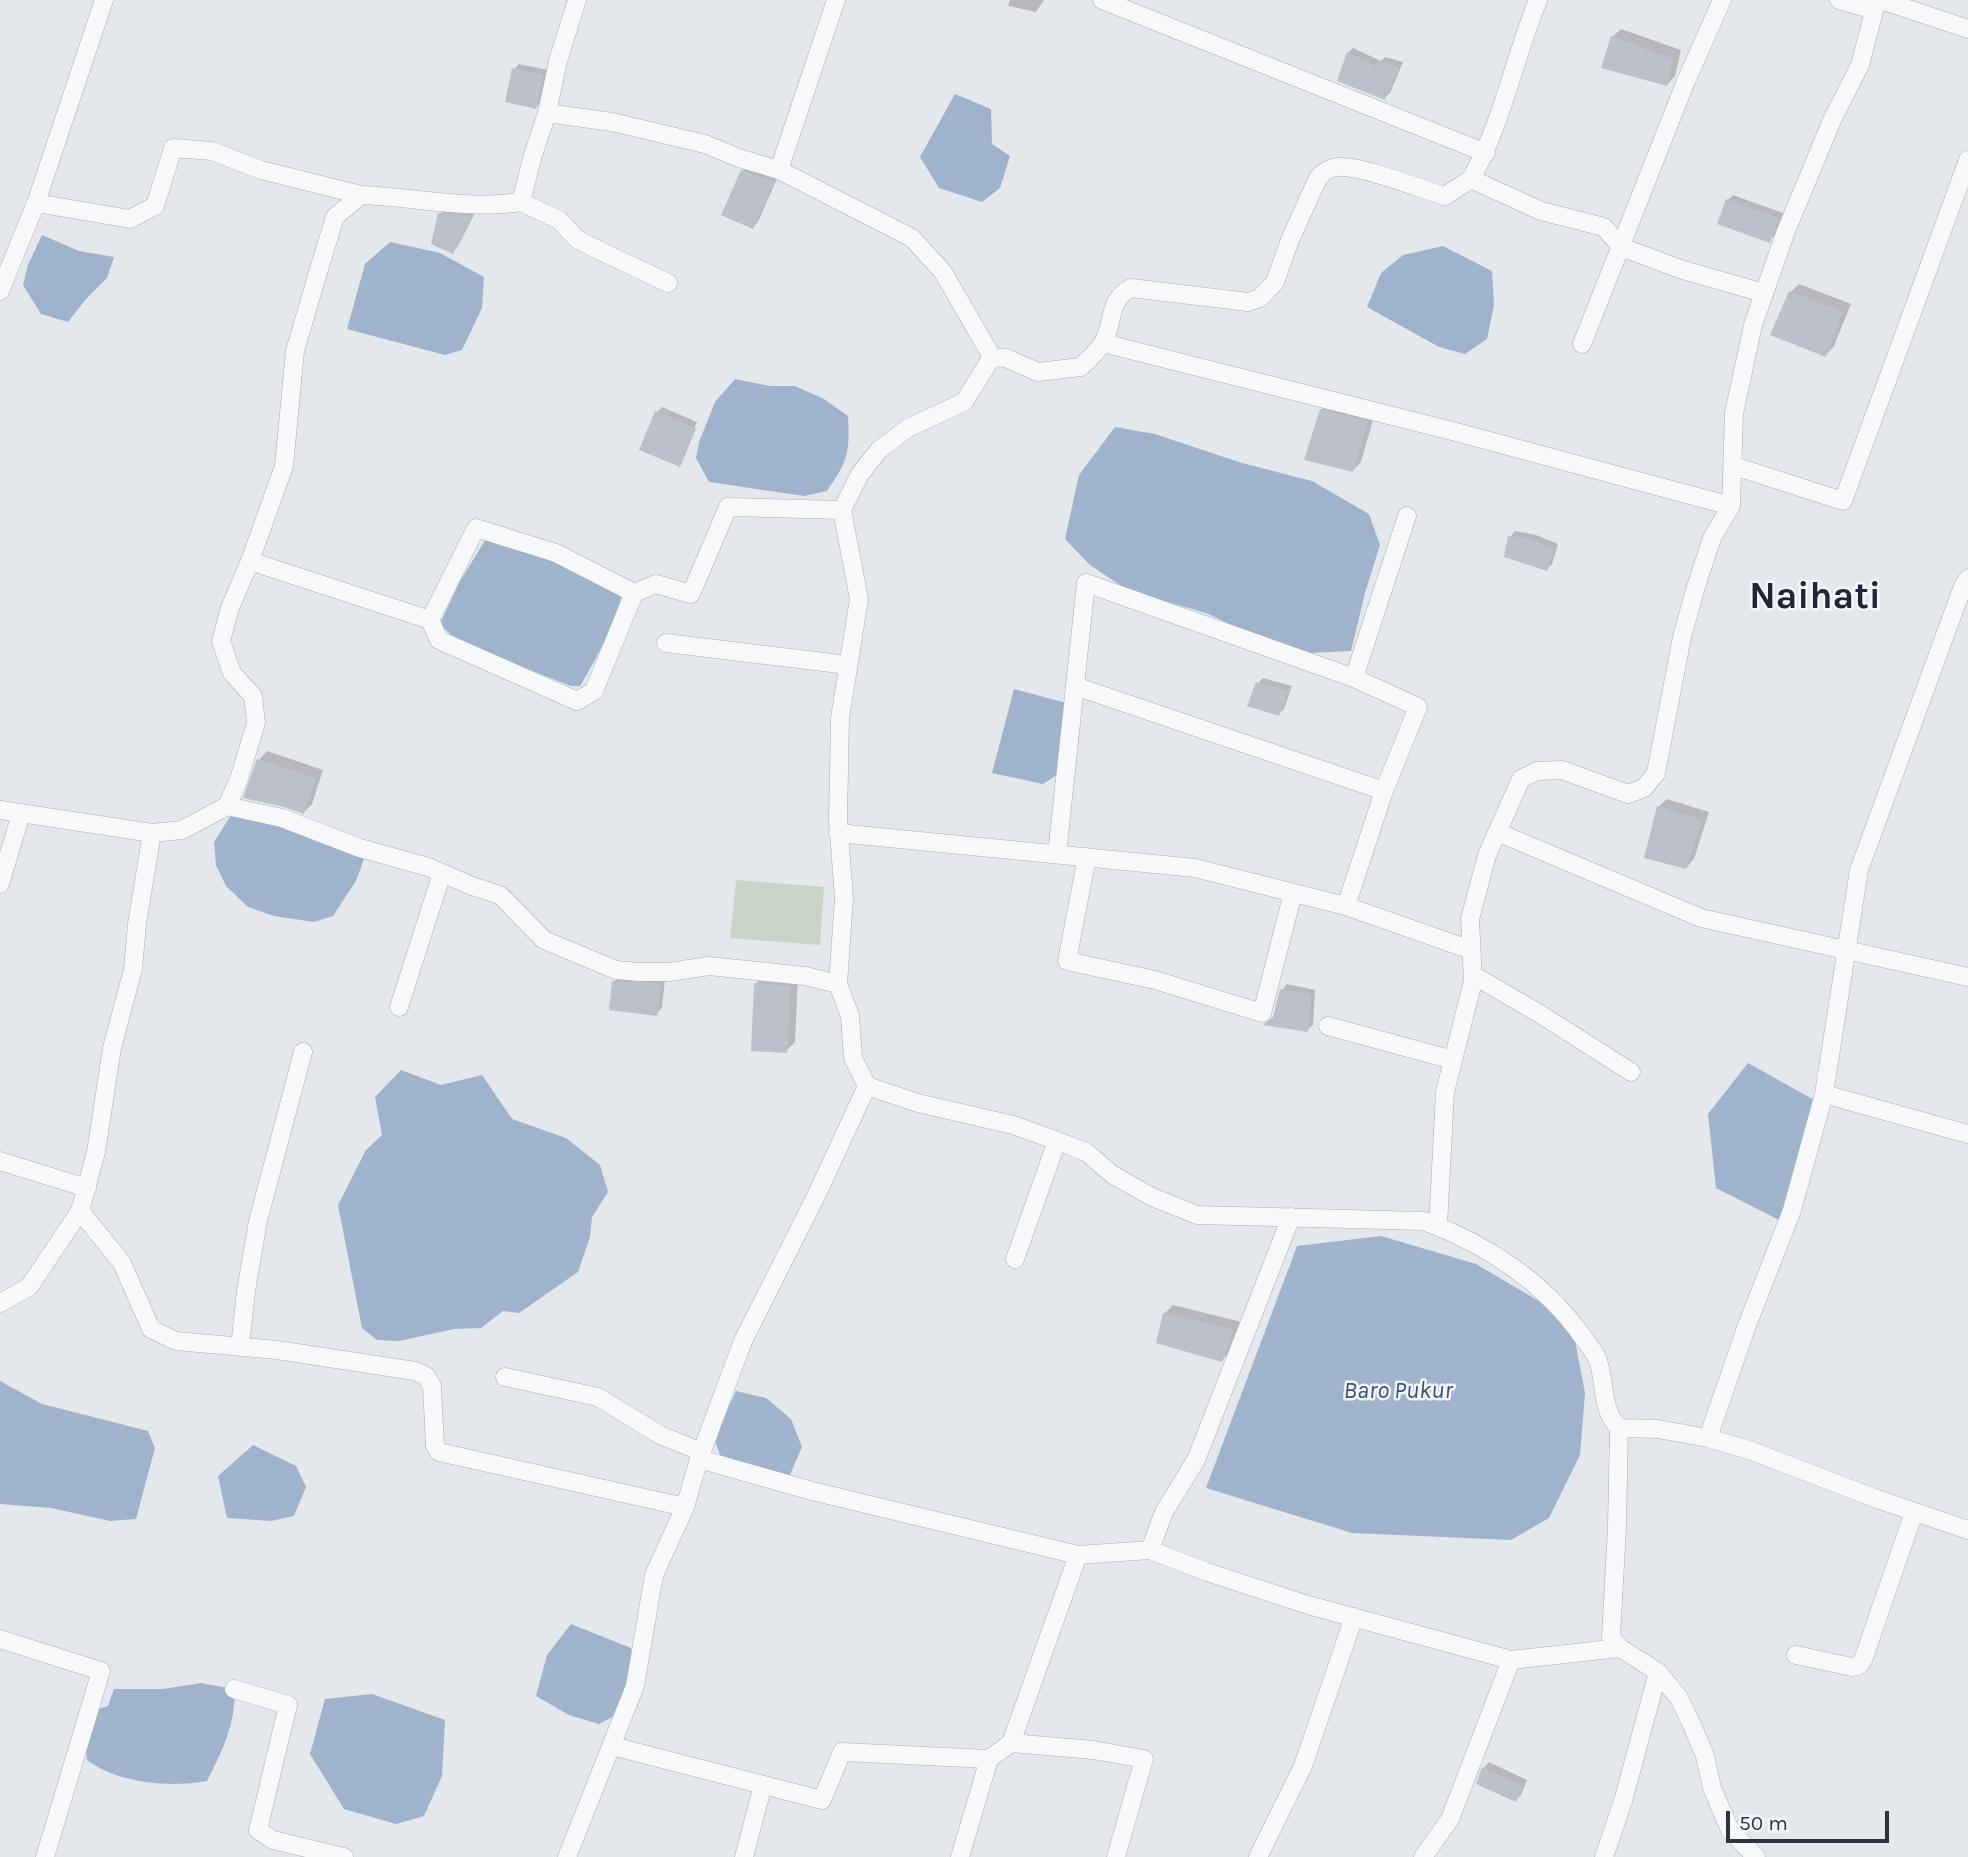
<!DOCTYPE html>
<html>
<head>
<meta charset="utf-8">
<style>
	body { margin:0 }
	#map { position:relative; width:1968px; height:1857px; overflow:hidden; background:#e4e7ec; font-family:Karla,sans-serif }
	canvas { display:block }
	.scale { position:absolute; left:1726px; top:1811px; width:163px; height:32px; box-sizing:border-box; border:4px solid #2b3445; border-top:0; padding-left:9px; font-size:21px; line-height:24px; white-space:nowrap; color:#2b3445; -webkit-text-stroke:5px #f4f6f9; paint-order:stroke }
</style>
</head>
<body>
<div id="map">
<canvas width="1968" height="1857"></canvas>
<div class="scale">50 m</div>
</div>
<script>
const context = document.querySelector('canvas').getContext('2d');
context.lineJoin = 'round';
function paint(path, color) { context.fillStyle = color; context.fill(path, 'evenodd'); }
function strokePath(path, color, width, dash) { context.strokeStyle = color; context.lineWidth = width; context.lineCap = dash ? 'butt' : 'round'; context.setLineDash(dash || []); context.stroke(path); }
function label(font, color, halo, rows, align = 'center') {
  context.font = font + ' Karla,sans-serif'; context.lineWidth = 5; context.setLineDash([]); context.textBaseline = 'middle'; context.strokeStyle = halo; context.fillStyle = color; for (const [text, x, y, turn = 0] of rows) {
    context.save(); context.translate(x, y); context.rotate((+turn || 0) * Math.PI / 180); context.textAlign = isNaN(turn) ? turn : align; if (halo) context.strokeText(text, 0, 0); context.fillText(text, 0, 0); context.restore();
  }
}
paint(new Path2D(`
	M736,880L824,887L820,945L730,938Z`), '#c9d6c5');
paint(new Path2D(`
	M955,94L991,109L992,144L1010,156L1000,188L982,202L939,188L920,157Z
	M42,235L79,251L114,257L107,278L86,299L68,322L41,314L23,285L28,265Z
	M390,242L440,253L484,277L482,308L462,350L445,355L347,329L365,264Z
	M1443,246L1492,271L1494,305L1487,339L1465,354L1439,347L1367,307L1381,273L1403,255Z
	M735,379L770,386H795L824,399L848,416C850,452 848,461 827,491L804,496L709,482L696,458L699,442L715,402Z
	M1115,427L1155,434L1242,463L1312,481L1369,514L1380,545L1365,593L1351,651L1310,653L1274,645L1206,613L1129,591L1090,565L1065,539L1079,475Z
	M487,537L523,547L623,592C613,628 599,654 580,686H571L458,642L440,624L459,583Z
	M1014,689L1074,705L1066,769L1043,784L992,773Z
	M233,812L278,825L365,856L356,881L333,916L314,922L274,916L248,907L226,886L216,865L214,842Z
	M1748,1063L1816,1101L1781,1221L1716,1188L1708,1114Z
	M401,1070L441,1085L482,1075L512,1119L566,1138L600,1165L608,1192L592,1217L590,1237L578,1272L519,1313L503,1311L481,1328L454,1329L399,1341L377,1340L362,1328L338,1205L366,1150L382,1135L375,1097Z
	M1381,1236L1476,1264L1571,1320L1585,1393L1580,1455L1549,1518L1511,1540L1352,1533L1206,1488L1297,1246Z
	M0,1381L42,1404L148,1431L155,1448L136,1519L110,1521L51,1508L0,1504Z
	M736,1391L766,1398L791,1419L802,1447L789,1477L720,1455L714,1438Z
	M253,1445L296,1466L306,1487L294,1516L271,1521L227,1518L218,1476Z
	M571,1624L631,1648L635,1686L620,1713L599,1724L569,1715L536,1696L547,1655Z
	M201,1683L234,1689C237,1721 221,1754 207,1781C169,1788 118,1783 87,1760L85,1740L98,1709L108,1706L114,1689H163Z
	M372,1694L445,1720L442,1776L424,1816L396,1824L344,1809L310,1754L325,1699Z`), '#9fb4cc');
paint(new Path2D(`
	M1010,0H1044L1036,12L1008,6Z
	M1621,29L1681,50L1675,76L1667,85L1612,37Z
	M1353,48L1381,61L1385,57L1403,62L1390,93L1384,98L1348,53Z
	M519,64L548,70L541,102L536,107L514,69Z
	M748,166L778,176L758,222L753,227L742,171Z
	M1733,195L1783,213L1775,235L1769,241L1728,200Z
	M445,209L476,211L458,246L453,252L440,214Z
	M1799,284L1851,304L1834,346L1826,355L1791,292Z
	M1330,402L1375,413L1361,462L1353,470L1321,410Z
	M662,407L697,422L680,461H683L679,465L657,412Z
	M1515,531L1536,535L1558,544L1552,564L1547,569L1510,537Z
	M1263,678L1292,686L1284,709L1278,714L1258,683Z
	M267,751L323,770L312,804L304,812L259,760Z
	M1667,799L1709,812L1694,859L1686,868L1658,807Z
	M764,975L798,978L795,1042L786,1051L756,984Z
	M619,976L665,979L662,1008L656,1014L614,982Z
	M1287,984L1315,990L1313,1025L1307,1030L1275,1016L1282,990Z
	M1173,1305L1241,1322L1230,1352L1221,1361L1164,1314Z
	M1489,1762L1527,1780L1521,1795L1515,1800L1478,1783L1484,1768Z`), '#0003');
paint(new Path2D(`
	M1611,36L1673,59L1667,86L1601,68Z
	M1347,52L1376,66L1379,61L1399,67L1385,100L1337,81Z
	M512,68L543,75L536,109L505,102Z
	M741,170L774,181L753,229L721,215Z
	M1726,199L1779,218L1770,243L1717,224Z
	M438,213L472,216L453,254L431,244Z
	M1789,291L1843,312L1826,357L1770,335Z
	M1320,409L1368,421L1353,472L1304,460Z
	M655,411L696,429L680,467L639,450Z
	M1508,536L1530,539L1554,549L1547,571L1504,557Z
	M1256,682L1288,691L1279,716L1247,706Z
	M257,759L316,778L304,814L284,807L243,798Z
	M1657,806L1702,820L1686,869L1644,858Z
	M612,981L661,983L657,1016L609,1010Z
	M754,983L790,986L787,1053L751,1051Z
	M1280,989L1311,994L1308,1032L1263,1025L1273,1017Z
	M1163,1313L1234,1330L1222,1362L1156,1343Z
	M1482,1767L1523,1786L1516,1802L1476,1784Z`), '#bbc0ca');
const minor = new Path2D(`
	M1102,0L1486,153
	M1839,0L1874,10
	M1881,0L1968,29
	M547,113L558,61L577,0
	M779,170L912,238L943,272L992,357
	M1471,179C1502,124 1514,59 1538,0
	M521,202L559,220L577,239L590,246L668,283
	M36,203L130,219L155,206L173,148L212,151L261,170L361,195
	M0,291L36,203L104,0
	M1103,343L1456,432L1731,506
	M1582,344L1686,81L1722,0
	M1734,466L1843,501L1968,160
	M250,561L430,620L439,640L577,701L594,691L634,593L556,553L476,528L430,620
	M634,593L656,584L691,594L728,507L842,510
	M666,643L848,665
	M1354,678L1407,516
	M1075,686L1384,791
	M227,806L282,818L360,848L428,867L472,886L500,895L544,940L616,970L639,972H669L709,966L805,976L838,984L850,1016L853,1058L867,1086L918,1103L1013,1125L1052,1139L1086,1152L1113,1175L1152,1197L1197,1215L1424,1221C1486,1244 1544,1282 1582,1336C1587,1343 1594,1351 1597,1358C1607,1382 1599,1407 1619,1428L1658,1429L1708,1438L1752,1451L1877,1499L1968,1530
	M0,810L152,833
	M1497,832L1701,918L1968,977
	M838,833L1195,868L1346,906L1471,950
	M1057,854L1086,583L1354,678L1418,707L1384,791L1346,906
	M1087,857L1067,961L1155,980L1262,1013L1293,893
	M0,884L21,814
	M1473,975L1540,1014L1631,1072
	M838,984L844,898L838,820L840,718L859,599L842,510L860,474L879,450L908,428L964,402L992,357L1006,358L1038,372L1081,367C1088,359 1099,351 1104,341C1114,321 1108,300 1131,288L1248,302L1260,298L1275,282L1290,240L1318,178C1324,171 1333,166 1342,167C1369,168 1418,188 1445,196L1471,179L1541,211L1604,227L1621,247L1683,270L1764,293
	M399,1007L442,873
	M1328,1026L1453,1060
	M867,1086L817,1194L743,1341L699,1459L812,1491L1078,1555L1150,1550L1207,1572L1308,1605L1511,1660
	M1824,1094L1968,1134
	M0,1161L87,1188
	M80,1211L122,1263L151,1329L176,1341L277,1350L415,1371L426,1376L432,1386L435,1446L439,1452L685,1507
	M1438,1226L1445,1092L1473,981L1470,919L1487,855L1521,779L1537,771L1562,770L1628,794L1644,788L1656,773L1682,637L1695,590L1712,538L1731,506L1734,413L1753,325L1786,231L1833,118L1860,65L1877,0
	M1015,1259L1057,1141
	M0,1303L29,1287L80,1211L96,1152L112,1048L133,969L137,924L152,833L182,830L227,806L239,779L256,723L253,696L232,673L221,641L230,608L250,561L284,466L295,351L319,269L335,217L361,195C415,197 468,210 521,202L533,155L547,113L612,122L705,144L739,158L779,170L836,0
	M240,1347L246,1291L258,1221L303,1052
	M505,1377L598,1397L660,1435L702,1452
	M1619,1428L1617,1527L1611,1637L1620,1648L1658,1672L1679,1698L1692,1725L1705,1756L1712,1788L1730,1830L1756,1857
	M1708,1438L1746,1328L1792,1210L1824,1094L1859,870L1963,586L1968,579
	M1150,1550L1164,1512L1196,1460L1291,1217
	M0,1639L101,1671L45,1857
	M1796,1655L1852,1667L1858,1666L1863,1660L1914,1512
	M234,1689L288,1705L258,1830L273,1840L344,1857
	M1011,1743L1093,1750L1144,1759L1116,1857
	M612,1746L822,1800L842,1752L989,1759
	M567,1857L635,1686L654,1575L685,1507L699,1459
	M744,1857L763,1785
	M960,1857L989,1759L1011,1743L1078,1555
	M1258,1857L1303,1766L1354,1617
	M1423,1857L1450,1819L1511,1660L1620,1648
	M1604,1857L1623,1801L1658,1672`);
strokePath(minor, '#a9aeb7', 19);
strokePath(minor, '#f7f8fa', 18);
label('italic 24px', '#34527a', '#f4f6f9', [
	["Baro Pukur",1398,1391]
]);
label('bold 37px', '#1d2536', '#f4f6f9', [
	["Naihati",1815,597]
]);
</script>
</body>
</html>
